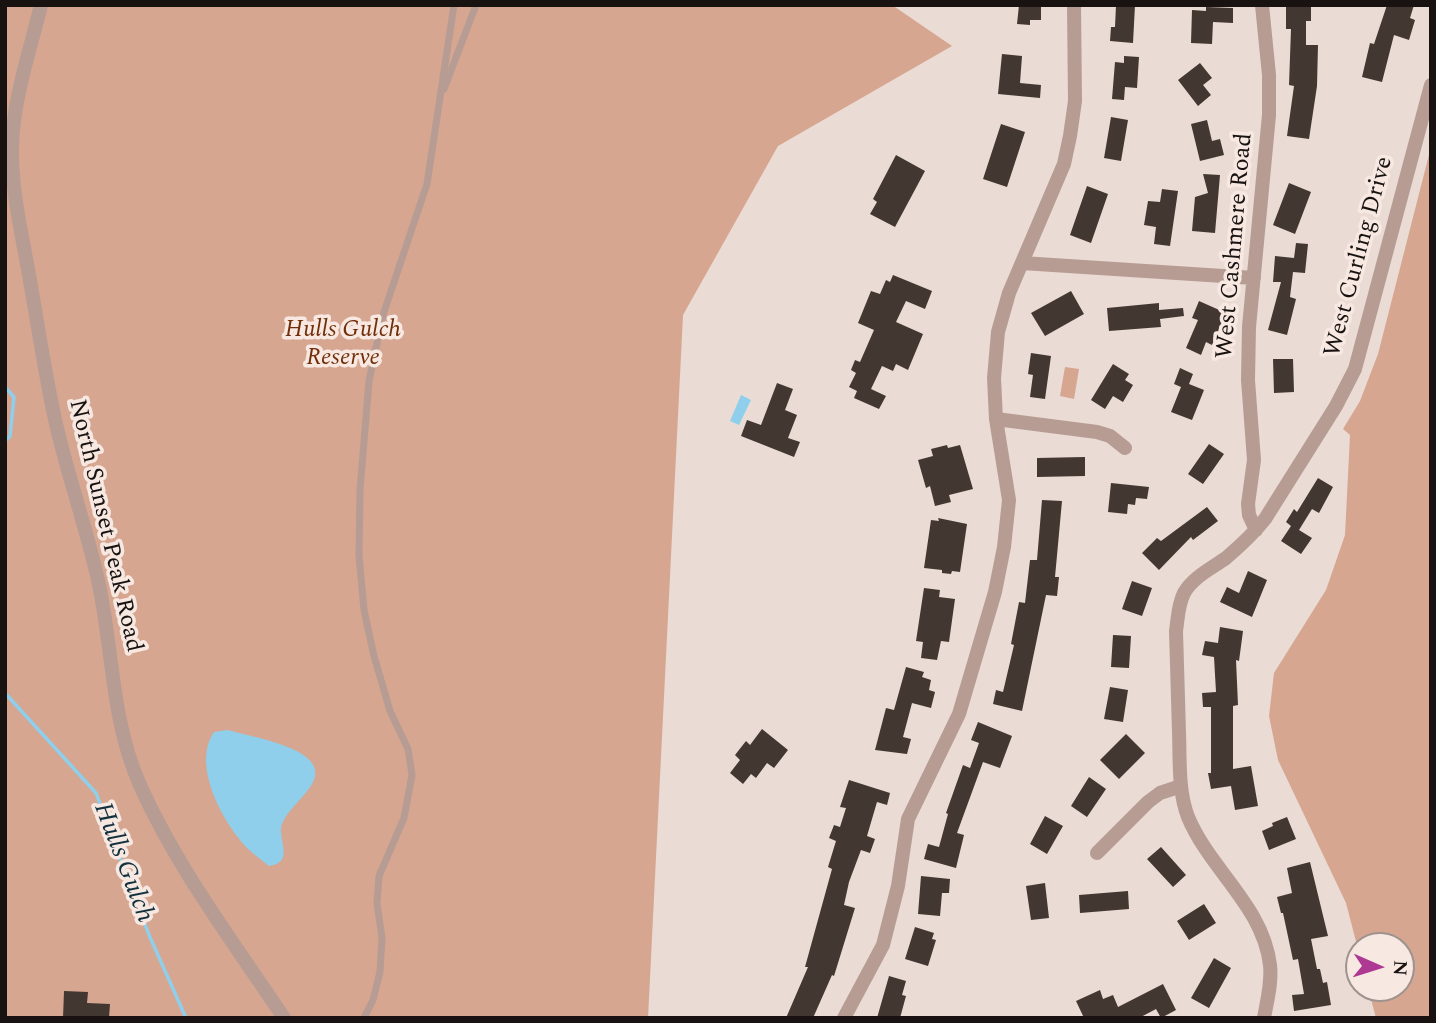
<!DOCTYPE html>
<html>
<head>
<meta charset="utf-8">
<style>
	body { margin:0 }
	#map { position:relative; width:1436px; height:1023px; overflow:hidden; background:#eadbd4; font-family:Spectral,serif }
	canvas { display:block }
	.frame { position:absolute; inset:0; border:7px solid #181311; pointer-events:none }
	.north { position:absolute; left:1345px; top:932px; width:70px; height:70px; box-sizing:border-box; background:#f7e8e1; border:2px solid #9e938e; border-radius:50%; rotate:93deg; font-size:19px; font-weight:700; line-height:28px; text-align:center; color:#181311 }
	.north::after { content:''; display:block; margin:auto; width:24px; height:32px; background:#ad3993; clip-path:polygon(50% 0,100% 100%,50% 72%,0 100%) }
</style>
</head>
<body>
<div id="map">
<canvas width="1436" height="1023"></canvas>
<div class="frame"></div>
<div class="north">N</div>
</div>
<script>
const context = document.querySelector('canvas').getContext('2d');
context.lineJoin = 'round';
function paint(path, color) { context.fillStyle = color; context.fill(path, 'evenodd'); }
function strokePath(path, color, width, dash) { context.strokeStyle = color; context.lineWidth = width; context.lineCap = dash ? 'butt' : 'round'; context.setLineDash(dash || []); context.stroke(path); }
function label(font, color, halo, rows, align = 'center') {
  context.font = font + ' Spectral,serif'; context.lineWidth = 7; context.setLineDash([]); context.textBaseline = 'middle'; context.strokeStyle = halo; context.fillStyle = color; for (const [text, x, y, turn = 0] of rows) {
    context.save(); context.translate(x, y); context.rotate((+turn || 0) * Math.PI / 180); context.textAlign = isNaN(turn) ? turn : align; if (halo) context.strokeText(text, 0, 0); context.fillText(text, 0, 0); context.restore();
  }
}
paint(new Path2D(`
	M5,5H892L952,46L778,146L683,315L648,1018H5Z
	M1431,147V1018H1376L1368,988H1401V946H1359V953L1346,903L1278,760L1269,716L1274,673L1326,590L1345,535L1350,435L1343,429L1360,401L1378,354Z
	M1065,367L1079,369L1074,399L1060,396Z`), '#d6a691');
paint(new Path2D(`
	M741,395L751,400L739,425L730,421Z
	M228,730C249,736 300,745 312,763C328,787 280,807 281,832C282,847 291,863 269,866C262,860 254,855 248,849C223,823 191,765 214,732Z`), '#8fcfeb');
strokePath(new Path2D(`
	M5,387L14,397L10,436L5,441
	M5,693L96,793L149,935L186,1018`), '#8fcfeb', 3.5);
paint(new Path2D(`
	M1019,5H1041V20H1030V25L1017,24Z
	M1116,5H1135L1133,43L1110,41L1111,27H1115Z
	M1286,5H1311V21H1306V45H1318L1317,86L1309,139L1287,136L1294,86L1289,85L1291,29H1286Z
	M1387,5H1414L1410,18L1415,20L1409,40L1394,35L1382,82L1362,77L1370,43L1374,44Z
	M1206,7L1233,8V23L1213,22L1212,44L1191,43L1192,10L1206,11Z
	M1002,54L1022,56L1020,83L1041,85L1040,98L998,94Z
	M1124,56L1139,57L1137,88L1125,87L1124,100L1112,99L1115,62L1124,63Z
	M1200,63L1212,78L1203,85L1211,95L1198,106L1178,80Z
	M1111,117L1128,120L1121,161L1104,158Z
	M1207,120L1212,141L1220,139L1224,155L1200,161L1191,124Z
	M1001,124L1025,132L1007,187L983,179Z
	M896,155L925,171L895,227L870,214L877,202L873,199Z
	M1203,174L1220,175L1215,233L1192,231L1195,197L1208,193Z
	M1289,183L1311,192L1295,234L1273,225Z
	M1087,186L1108,194L1091,243L1070,235Z
	M1162,189L1178,191L1170,246L1154,244L1156,227L1144,225L1148,201L1160,202Z
	M1296,243L1308,244L1305,273L1293,272L1290,297L1296,299L1287,335L1268,330L1281,282H1273L1275,256L1294,258Z
	M893,275L932,291L925,309L906,301L896,322L923,334L908,370L896,364L893,371L882,366L871,389L886,396L879,409L854,398L857,391L849,387L856,373L851,370L855,360L860,362L874,330L858,323L871,291L880,294L886,280L890,282Z
	M1071,291L1084,314L1045,336L1031,313Z
	M1199,301L1226,313L1212,345L1206,342L1201,355L1186,348L1198,320L1192,318Z
	M1159,303V310L1183,308L1184,316L1160,319L1161,327L1109,331L1107,308Z
	M1031,353L1051,356L1045,399L1030,397L1033,375L1028,374Z
	M1273,359H1293L1294,392L1274,393Z
	M1113,364L1129,374L1125,380L1133,385L1123,402L1113,396L1105,409L1091,400Z
	M1180,368L1193,374L1189,384L1204,390L1192,420L1171,412L1181,387L1174,384Z
	M777,383L793,389L785,410L797,415L788,438L800,442L794,457L741,436L747,420L761,425Z
	M1209,444L1224,454L1203,484L1188,474Z
	M947,445L948,448L960,445L973,489L949,495L951,502L935,506L930,486L926,488L918,460L933,456L931,449Z
	M1085,457V476L1037,477V458Z
	M1318,478L1333,487L1319,513L1312,509L1299,530L1312,538L1301,554L1281,541L1291,526L1286,522L1294,509L1297,512Z
	M1111,483L1149,487L1147,499L1136,498L1135,505L1128,504L1127,514L1108,512Z
	M1042,500L1062,501L1055,577H1059L1057,596L1046,595L1022,711L993,704L996,690L1003,692L1014,645L1011,644L1019,602L1025,603L1030,560H1037Z
	M1207,507L1218,521L1193,540L1191,537L1159,570L1142,553L1157,538L1161,541Z
	M938,518L967,524L960,572L952,571L951,574L942,573V570L924,568L931,520L939,521Z
	M1248,571L1267,580L1252,617L1220,602L1227,587L1239,593Z
	M1132,581L1152,588L1142,616L1122,609Z
	M924,588L940,590L939,597L955,599L949,642L941,641L937,660L921,658L923,642L916,641Z
	M1220,627L1243,631L1239,661L1236,660L1238,705L1233,706V769L1251,766L1258,806L1235,810L1231,786L1211,789L1208,773H1211V707H1203L1202,693L1216,692L1214,657L1202,655L1205,641L1218,643Z
	M1113,635L1131,636L1129,668L1111,667Z
	M906,667L924,672L922,677L931,680L929,690L935,692L931,708L912,703L903,737L911,739L907,754L875,750L886,708L894,710Z
	M1110,687L1128,690L1123,722L1104,719Z
	M978,722L1012,736L1000,768L983,762L957,833L964,835L956,868L924,859L928,844L939,847L948,814L946,813L963,765L970,768L979,743L971,740Z
	M762,729L788,750L774,768L767,763L756,778L751,774L743,784L730,773L740,760L735,755L746,741L750,745Z
	M1126,734L1145,753L1119,779L1100,760Z
	M1089,777L1106,789L1087,817L1071,806Z
	M849,780L890,793L887,805L877,802L867,836L875,839L870,853L861,850L849,882L844,905L855,908L834,976L832,975L813,1018H786L808,967H805L832,869L828,867L836,841L829,838L834,825L840,827L846,808L840,807Z
	M1045,816L1063,826L1047,854L1030,844Z
	M1287,817L1296,839L1269,850L1262,831L1273,826L1272,823Z
	M1161,847L1186,875L1173,887L1147,859Z
	M1310,862L1328,936L1311,939L1317,969H1320L1323,983L1327,982L1331,1005L1294,1011L1292,995L1304,994L1298,959L1293,960L1283,913H1281L1277,897L1292,893L1287,868Z
	M921,876L950,879L949,893H942L940,916L918,914Z
	M1045,883L1049,918L1031,920L1026,886Z
	M1128,891L1129,909L1080,913L1079,895Z
	M1204,904L1216,923L1189,940L1177,921Z
	M915,927L934,933L932,939L936,940L928,966L905,959Z
	M1214,958L1231,968L1209,1008L1191,998Z
	M889,976L906,981L902,995L906,996L900,1018H877Z
	M1163,984L1176,1010L1161,1018L1156,1009L1139,1018H1084L1076,1001L1100,990L1103,999L1113,995L1118,1007Z
	M64,991L88,992L87,1003L110,1004L109,1018H63Z`), '#433732');
strokePath(new Path2D(`
	M444,89L476,5
	M364,1018L373,1000L380,972L382,938L377,903L379,876L404,818L412,775L408,749L390,711L374,656L364,610L359,555L360,490L369,381L383,315L427,184L454,5`), '#b79c94', 7);
strokePath(new Path2D(`
	M41,5C30,51 13,99 12,147C11,190 22,234 29,275C38,325 45,375 56,424C68,476 86,527 98,580C113,647 111,721 140,785C177,868 234,943 284,1018
	M1022,263L1254,278
	M996,419L1097,432L1110,436L1125,448
	M1256,530L1249,515L1248,504L1254,460L1248,380L1249,327L1269,115V75L1262,5
	M1097,853L1148,802L1160,793L1181,786
	M844,1018L883,945L898,886L908,819L959,714L995,592L1004,547L1009,500L996,419L994,378L998,332L1009,293L1064,164L1070,136L1075,101L1074,5
	M1264,1018C1267,1001 1272,983 1270,965C1263,906 1210,870 1188,817C1178,791 1180,760 1179,732C1178,698 1177,664 1176,631C1178,618 1178,605 1184,593C1193,577 1212,568 1226,558C1240,546 1254,533 1265,519L1336,406L1355,369L1431,85`), '#b79c94', 14);
label('24px', '#181311', '#f7e8e1', [
	["West Cashmere Road",1236,246,-85],
	["West Curling Drive",1360,257,-75],
	["North Sunset Peak Road",104,526,77]
]);
label('italic 24px', '#722e08', '#f7e8e1', [
	["Hulls Gulch",343,331],
	["Reserve",343,359]
]);
label('italic 26px', '#13313e', '#f7e8e1', [
	["Hulls Gulch",122,863,69]
]);
</script>
</body>
</html>
